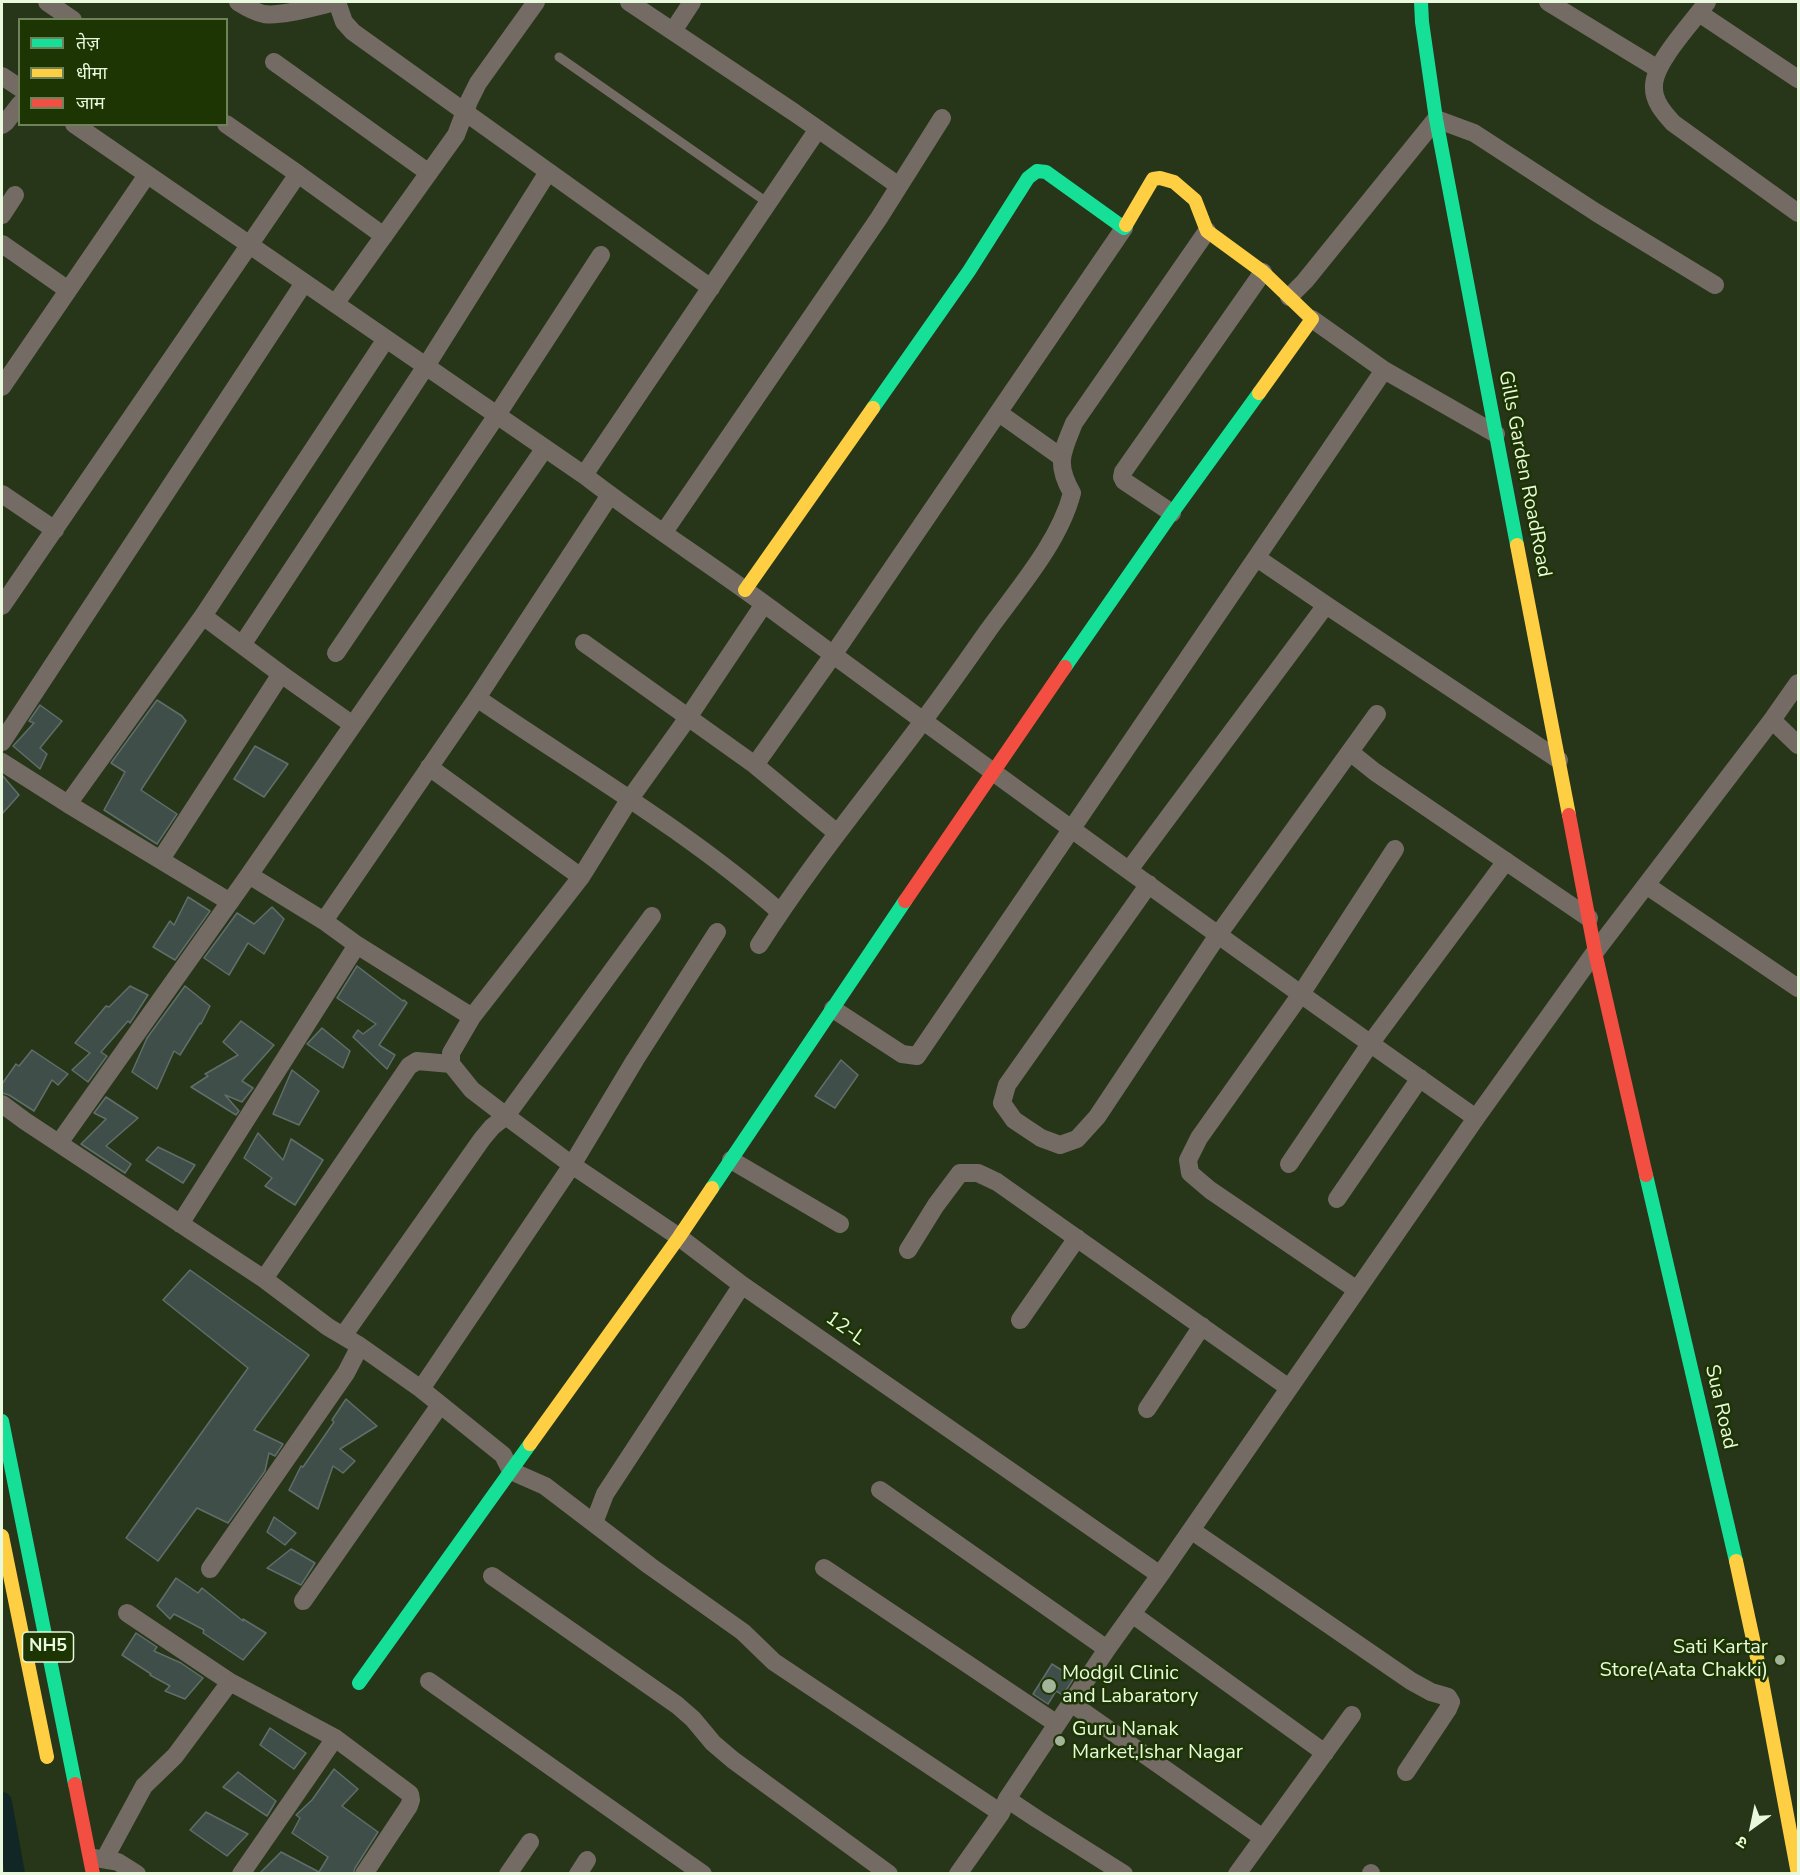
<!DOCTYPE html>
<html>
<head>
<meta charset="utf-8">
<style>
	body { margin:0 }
	#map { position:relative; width:1800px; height:1875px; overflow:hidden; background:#273519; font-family:"Nunito Sans","Noto Sans Devanagari",sans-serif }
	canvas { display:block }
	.frame { position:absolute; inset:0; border:3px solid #e8f9dd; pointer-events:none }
	.legend { position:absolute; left:18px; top:18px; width:210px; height:108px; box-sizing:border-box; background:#1c3502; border:2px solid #6e835a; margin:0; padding:8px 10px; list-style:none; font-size:18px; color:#e8f9dd }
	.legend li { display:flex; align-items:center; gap:12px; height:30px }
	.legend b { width:30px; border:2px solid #6e835a }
	.north { position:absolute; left:1722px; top:1797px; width:60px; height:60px; -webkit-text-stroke:4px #1c3502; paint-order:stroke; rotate:213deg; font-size:16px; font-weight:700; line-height:24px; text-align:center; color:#e8f9dd }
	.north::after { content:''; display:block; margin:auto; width:21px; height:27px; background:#e8f9dd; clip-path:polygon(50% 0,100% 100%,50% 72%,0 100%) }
</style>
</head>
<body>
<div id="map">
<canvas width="1800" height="1875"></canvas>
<div class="frame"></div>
<ul class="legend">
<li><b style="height:8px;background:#16e098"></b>तेज़</li>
<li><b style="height:8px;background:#ffcf43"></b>धीमा</li>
<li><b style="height:8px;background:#f24e42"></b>जाम</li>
</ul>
<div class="north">उ</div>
</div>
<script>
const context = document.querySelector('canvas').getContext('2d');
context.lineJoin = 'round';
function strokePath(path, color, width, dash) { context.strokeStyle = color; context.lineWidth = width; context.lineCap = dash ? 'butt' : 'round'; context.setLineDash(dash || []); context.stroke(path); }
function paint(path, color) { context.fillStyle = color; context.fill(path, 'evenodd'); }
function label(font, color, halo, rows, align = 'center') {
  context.font = font + ' "Nunito Sans",sans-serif'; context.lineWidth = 5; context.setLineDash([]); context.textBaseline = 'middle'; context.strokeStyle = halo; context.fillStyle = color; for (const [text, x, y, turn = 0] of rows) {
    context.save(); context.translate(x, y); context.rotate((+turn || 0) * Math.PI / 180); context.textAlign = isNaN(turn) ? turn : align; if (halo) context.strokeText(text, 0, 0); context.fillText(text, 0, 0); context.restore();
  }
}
strokePath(new Path2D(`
	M2,1802L15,1874`), '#112725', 20);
const building = new Path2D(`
	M157,700L182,716L186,721L141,790L177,814L157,844L104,810L125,772L111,763Z
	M40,705L62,721L40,748L47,754L40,769L13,746L34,723L29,721Z
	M255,746L288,764L264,797L234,779Z
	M2,775L19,795L2,814Z
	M188,897L210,911L175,960L153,947L170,921L174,925Z
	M272,907L284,919L264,954L248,943L229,975L204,958L237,913L254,924Z
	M357,966L403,1001L404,1000L407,1003L379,1045L395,1055L387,1069L353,1037L358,1030L363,1034L376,1024L337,998Z
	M130,986L148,995L130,1023L128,1021L101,1052L107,1056L88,1082L72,1070L90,1053L75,1043L106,1006L109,1007Z
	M185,986L210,1006L201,1024L200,1023L180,1055L174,1051L157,1089L132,1072L147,1038Z
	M241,1021L274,1045L242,1081L253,1088L242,1102L225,1095L239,1111L236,1115L191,1087L208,1076L205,1074L238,1055L223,1042Z
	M322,1028L350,1051L343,1068L307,1044Z
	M32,1050L68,1074L58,1085L52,1080L34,1111L9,1095L2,1093V1084L16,1064L19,1066Z
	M841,1060L858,1075L835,1108L815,1096Z
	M292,1070L319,1091L299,1125L273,1114Z
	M106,1097L138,1118L106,1146L131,1164L125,1173L81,1144L106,1119L94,1113Z
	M258,1133L283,1160L291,1139L323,1160L295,1205L265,1186L272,1178L244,1158Z
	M158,1147L195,1165L183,1183L146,1160Z
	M190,1270L309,1355L254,1430L283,1444L275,1456L269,1453L265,1471L228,1523L197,1508L158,1561L126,1538L248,1368L163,1300Z
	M346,1399L377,1426L340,1449L355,1461L343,1473L333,1466L318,1509L289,1490L301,1466L303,1467L334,1422L332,1420Z
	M274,1517L296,1533L285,1545L267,1532Z
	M291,1549L315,1563L301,1585L267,1568Z
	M176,1578L198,1593L202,1588L243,1621V1619L266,1633L243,1660L203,1633L204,1630L174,1614L170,1619L157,1606Z
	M136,1633L157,1647L154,1651L181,1663L203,1678L185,1699L165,1691L170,1686L150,1675L151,1674L122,1655Z
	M1052,1664L1074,1678L1063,1695L1056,1691L1048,1704L1033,1694Z
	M270,1728L306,1753L294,1769L260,1745Z
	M334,1769L358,1789L342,1806L378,1832L355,1868L353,1874H259L281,1852L319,1872L328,1857L292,1833L300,1818L296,1815L312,1800Z
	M238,1772L276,1801L267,1816L223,1787Z
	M206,1812L248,1834L227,1856L190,1830Z`);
paint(building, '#404e49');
strokePath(building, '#606e6a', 1.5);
strokePath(new Path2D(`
	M559,57L768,203`), '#746b64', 9);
strokePath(new Path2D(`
	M47,2L73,20
	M238,2C246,7 254,12 264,14C282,17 317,6 336,2
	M337,2L344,22L353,32L711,288
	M629,2L795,113L899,186
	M1548,2L1658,69
	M1707,2C1693,22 1654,62 1654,86C1653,101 1664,113 1673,123L1798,213
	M1699,13L1798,79
	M673,31L692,2
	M274,62L429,173
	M2,76L20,88
	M74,124L584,475C648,525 717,568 782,617C1011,786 1242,954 1476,1118
	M2,125L6,122L20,104
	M298,174L384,236
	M2,215L15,195
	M2,244L68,290
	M1289,297L1305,281L1436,119L1474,133L1597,213L1715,285
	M335,304L456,135L469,101L478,83L536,2
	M1312,319L1384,370L1496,434
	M2,387L147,175
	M999,413L1061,457
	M545,448L249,875L324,921L357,945L472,1017L581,877L629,800L687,719L764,604
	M584,475L818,129
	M2,494L55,530
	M1172,513L1124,481L1122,477L1123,472L1263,272
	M664,532L879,218L942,118
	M1326,605L1559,760
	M2,606L298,174L226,124
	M203,616L386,339
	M584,643L755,765L837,833
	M242,645L426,366L548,172
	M336,653L497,415L601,255
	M281,674L353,725
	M477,698C579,768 687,830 780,912
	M1772,720L1798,745
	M2,742L304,283
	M1350,752L1375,772L1589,918
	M2,762L68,804L230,902
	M755,765L833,655L1124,228
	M429,767L581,877
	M68,804L203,616L281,674L161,859
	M1129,870L1326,605L1257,558
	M1149,884L1007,1085L1002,1103L1014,1120L1041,1138L1060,1145L1077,1139L1097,1117L1218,935L1377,714
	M1646,885L1798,988
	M324,921L477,698L610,495
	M717,932L635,1060L572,1165L421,1389L503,1455L511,1471L545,1486L650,1566L743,1632L774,1662L1001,1813
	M759,945C809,866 868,795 923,721C945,692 966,662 987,632C1017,590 1059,543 1072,493C1055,463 1062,453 1074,423L1207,231
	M833,1009L902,1054L917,1056L1384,370
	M472,1017L451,1053V1064L472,1090L506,1116L572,1165L679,1237L742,1285L1160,1575
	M2,1104L25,1121L264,1279L328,1327L360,1346L421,1389
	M59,1143L249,875
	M731,1160L840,1224
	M1289,1164L1370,1044L1506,861
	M1337,1199L1420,1078
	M180,1224L357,945
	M908,1250L936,1205L960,1173H978L997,1182L1289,1388
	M264,1279L409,1066L417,1061L451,1064
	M1357,1290L1210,1190L1190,1173L1188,1160L1199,1138L1301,994L1395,849
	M1020,1320L1077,1238
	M343,1336L482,1139L492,1127L506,1116L652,916
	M1147,1409L1202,1326
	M880,1490L1107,1649
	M594,1523L605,1494L742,1285
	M1191,1530L1411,1681L1431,1692L1448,1697L1451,1702L1448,1709L1406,1772
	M824,1568L1057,1724
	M210,1569L346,1373L360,1346
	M492,1576L677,1705L693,1719L713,1743L733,1760L889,1874
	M303,1601L440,1405
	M127,1613L230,1682L335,1738L410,1794L411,1800L409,1806L364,1874
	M1132,1614L1325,1753
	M429,1681L703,1874
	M1071,1703L1263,1838
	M1007,1799L1037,1819L1124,1874
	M95,1858L118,1862L137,1874
	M105,1858L144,1786L175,1756L230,1682
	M241,1874L335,1738
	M508,1874L530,1842
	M578,1874L587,1860
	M958,1874L1001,1813L1007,1799L1107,1649L1160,1575L1476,1118L1595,952L1772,720L1798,683
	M1237,1874L1352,1715
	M1371,1874V1873`), '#746b64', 18);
strokePath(new Path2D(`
	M1421,2L1422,22L1436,119L1517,545
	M873,408L969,271L1028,178L1037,171L1046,172L1124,228L1126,225
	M1065,667L1172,513L1259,393
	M1646,1175L1736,1561
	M712,1188L905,901
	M2,1421L75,1784
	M359,1683L530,1444`), '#16e098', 14);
strokePath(new Path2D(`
	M1126,225L1153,179L1160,178L1174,182L1195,200L1207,231L1263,272L1312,319L1259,393
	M1517,545L1569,815
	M745,590L873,408
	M530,1444L679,1237L712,1188
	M2,1536L47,1757
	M1736,1561L1761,1676L1798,1874`), '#ffcf43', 14);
strokePath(new Path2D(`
	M1569,815L1595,952L1646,1175
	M905,901L1065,667
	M75,1784L93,1874`), '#f24e42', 14);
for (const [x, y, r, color] of [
	[1780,1660,6,"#a4b498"],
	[1049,1686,8,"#a4b498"],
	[1060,1741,6,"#a4b498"]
]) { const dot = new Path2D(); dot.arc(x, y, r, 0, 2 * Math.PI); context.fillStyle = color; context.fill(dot); strokePath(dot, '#1c3502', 2); }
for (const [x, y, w] of [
	[48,1647,51]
]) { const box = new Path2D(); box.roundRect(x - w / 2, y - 15, w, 30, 4.5); context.fillStyle = '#1c3502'; context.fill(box); strokePath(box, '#e8f9dd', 1.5); }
label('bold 18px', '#e8f9dd', null, [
	["NH5",48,1647]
]);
label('20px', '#e8f9dd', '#1c3502', [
	["Gills Garden RoadRoad",1524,474,79],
	["12-L",845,1329,35],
	["Sua Road",1720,1407,77]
]);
label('20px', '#e8f9dd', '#1c3502', [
	["Sati Kartar",1768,1648,"right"],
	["Store(Aata Chakki)",1768,1671,"right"],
	["Modgil Clinic",1062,1674],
	["and Labaratory",1062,1697],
	["Guru Nanak",1072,1730],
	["Market,Ishar Nagar",1072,1753]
], 'left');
</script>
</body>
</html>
